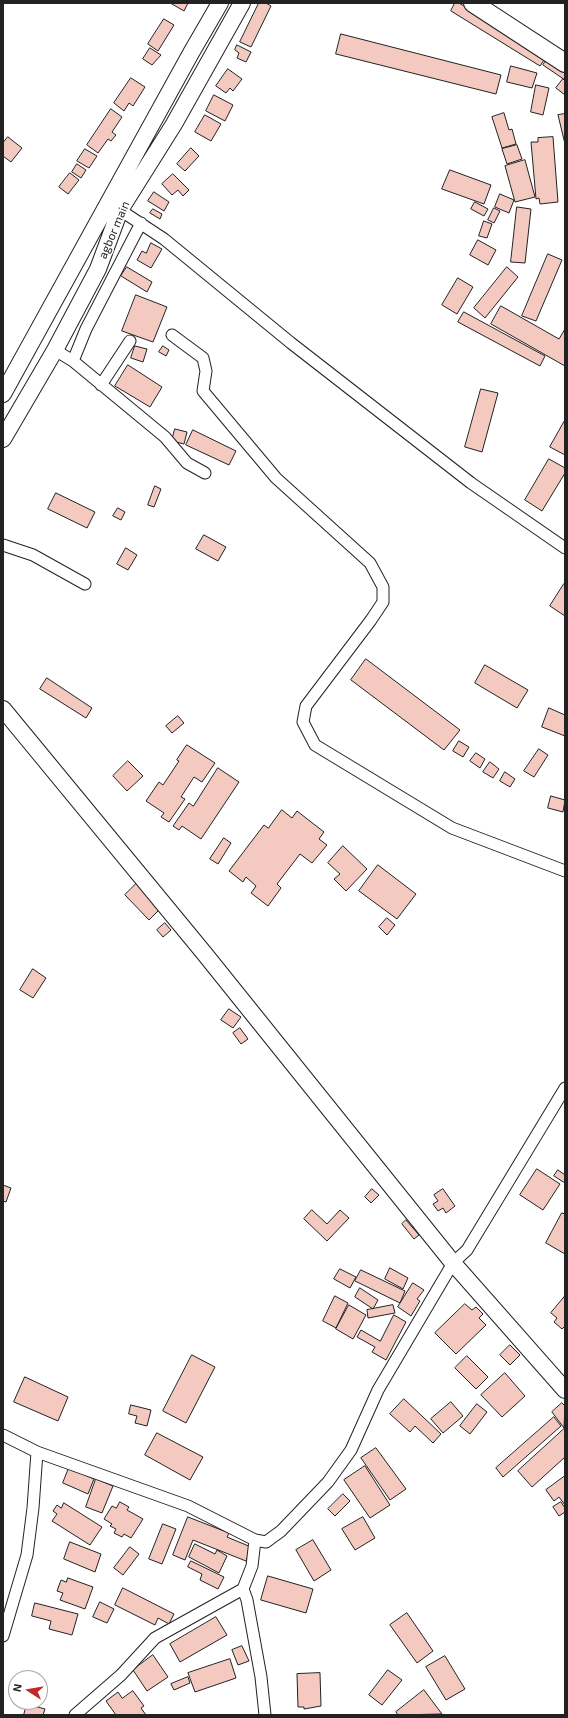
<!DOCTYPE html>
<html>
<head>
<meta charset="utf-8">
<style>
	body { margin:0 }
	#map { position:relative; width:568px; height:1718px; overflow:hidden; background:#fff; font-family:"Exo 2",sans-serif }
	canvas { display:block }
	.frame { position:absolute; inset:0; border:4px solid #222; pointer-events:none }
	.north { position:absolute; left:8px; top:1670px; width:40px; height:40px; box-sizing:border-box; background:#fff; border:1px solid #a7a7a7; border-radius:50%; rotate:282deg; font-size:11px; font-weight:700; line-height:16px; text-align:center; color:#222 }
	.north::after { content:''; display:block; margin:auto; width:14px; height:18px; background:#c62828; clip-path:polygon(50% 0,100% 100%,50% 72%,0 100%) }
</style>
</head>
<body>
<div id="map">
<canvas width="568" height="1718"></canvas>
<div class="frame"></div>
<div class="north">N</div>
</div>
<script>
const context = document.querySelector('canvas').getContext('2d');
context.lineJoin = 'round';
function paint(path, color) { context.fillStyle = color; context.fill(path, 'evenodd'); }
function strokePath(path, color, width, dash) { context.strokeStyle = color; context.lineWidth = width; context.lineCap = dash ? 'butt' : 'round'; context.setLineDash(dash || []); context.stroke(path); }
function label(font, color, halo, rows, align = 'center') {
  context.font = font + ' "Exo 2",sans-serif'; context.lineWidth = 3; context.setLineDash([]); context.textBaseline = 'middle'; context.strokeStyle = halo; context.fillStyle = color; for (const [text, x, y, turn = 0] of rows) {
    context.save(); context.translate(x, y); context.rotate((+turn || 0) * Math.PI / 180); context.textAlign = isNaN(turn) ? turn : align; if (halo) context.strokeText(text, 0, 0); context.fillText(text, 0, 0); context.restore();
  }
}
const building = new Path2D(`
	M173,3H188L184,11L172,4Z
	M259,3H266L271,6L251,47L240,42Z
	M455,3H459L546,57L540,66L451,11Z
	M164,19L174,25L158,51L148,44Z
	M341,34L501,75L496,94L336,54Z
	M237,45L251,52L246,62L237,58L239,53L235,50Z
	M150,48L161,55L152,65L143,59Z
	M548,58L565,69V80L543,65Z
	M511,66L537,73L532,88L507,82Z
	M228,69L242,79L233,91L230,88L226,93L216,86Z
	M131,78L145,87L133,106L129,103L124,111L114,103Z
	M563,79L565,81V95L556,88Z
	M536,85L549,88L543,115L531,112Z
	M214,95L233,105L225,121L206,111Z
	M111,109L122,117L112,132L116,135L111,141L108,139L98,153L87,145Z
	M504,113L509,130L512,129L516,144L502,148L492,117Z
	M565,114V144L558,115Z
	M205,115L221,124L211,141L195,132Z
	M8,137L22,148L11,162L3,156V143Z
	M553,137L558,202L540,204L539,198L536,199L531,142H538V138Z
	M517,145L522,159L507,164L502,149Z
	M191,148L199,156L185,171L177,164Z
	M85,149L97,156L89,168L77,161Z
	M525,160L535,197L515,202L505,166Z
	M77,164L86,170L81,178L72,172Z
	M450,170L491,185L484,204L442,189Z
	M70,173L79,180L68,194L59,187Z
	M173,174L189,190L183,196L178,190L172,195L162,184Z
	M154,192L169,202L164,211L148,201Z
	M500,194L514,200L509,213L495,207Z
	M475,202L488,209L484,216L471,209Z
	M517,207L531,209L525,263L511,262Z
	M494,208L500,211L494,223L488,220Z
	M153,209L162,214L160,219L150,213Z
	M484,221L492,224L487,238L479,236Z
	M478,240L496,250L488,265L470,255Z
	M151,243L162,249L151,268L137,260L142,251L146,253Z
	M548,254L562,260L536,321L522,316Z
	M127,267L152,282L147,292L121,276Z
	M507,267L518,277L485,318L474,308Z
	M458,278L473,287L457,314L442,305Z
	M136,295L167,307L153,342L122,331Z
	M501,306L559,339L565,329V366L491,324Z
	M464,312L545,356L540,366L458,322Z
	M135,346L147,349L143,362L131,358Z
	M163,346L169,350L166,356L159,352Z
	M128,365L162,387L150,407L115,386Z
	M481,389L498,393L482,452L465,447Z
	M565,420V455L550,447Z
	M175,429L187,432L184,444L172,441Z
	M193,430L236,451L229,465L186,445Z
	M549,459L565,468V473L542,511L525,500Z
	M155,486L161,489L154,507L148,505Z
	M56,493L95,512L87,528L48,509Z
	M118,508L125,512L121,520L113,516Z
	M204,535L226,547L218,561L196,549Z
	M126,548L137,555L128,570L117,564Z
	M564,584L565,585V616L550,606Z
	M366,659L460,730L444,750L351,680Z
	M485,665L528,690L517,708L475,683Z
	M47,678L92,708L86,718L40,689Z
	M549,708L565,715V736L542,727Z
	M178,716L184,723L172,733L166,726Z
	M459,741L469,747L463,757L453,751Z
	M187,745L215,763L202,782L194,777L181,797L185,799L169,822L161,817L164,813L146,801L159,782L163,785L179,761L177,760Z
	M539,749L548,755L534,777L524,771Z
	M476,753L485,759L480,768L470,761Z
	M128,761L143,776L127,791L113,776Z
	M490,762L499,769L493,778L483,772Z
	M218,768L239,782L201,839L182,826L179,830L173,826L189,803L193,806Z
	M505,772L515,779L510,787L500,781Z
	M551,796L565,800L563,812L548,808Z
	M282,810L292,818L297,811L324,832L319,839L327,845L312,863L300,854L277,884L281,888L268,906L251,893L256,886L246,877L243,882L229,871L264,825L268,828Z
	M224,838L231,843L218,864L210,859Z
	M343,846L367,869L346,891L334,879L340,874L328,863Z
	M378,865L416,894L397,919L359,891Z
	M137,883L161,908L149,920L125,895Z
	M387,918L395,925L387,935L379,927Z
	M165,923L171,930L163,937L157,930Z
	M33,969L46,978L33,998L20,990Z
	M229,1009L241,1017L233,1028L221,1020Z
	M240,1028L248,1039L241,1044L233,1033Z
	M537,1169L560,1184L543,1210L520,1195Z
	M558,1170L565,1175V1183L554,1176Z
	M3,1185L11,1188L6,1202L3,1201Z
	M372,1189L379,1195L371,1203L365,1197Z
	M443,1189L455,1206L446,1213L443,1208L438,1211L433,1204L438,1201L434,1195Z
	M312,1210L327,1224L340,1210L349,1218L327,1241L304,1219Z
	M562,1213L565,1214V1254L546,1243Z
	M406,1220L419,1235L414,1239L402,1224Z
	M390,1268L408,1278L403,1289L385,1279Z
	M340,1269L356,1277L350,1288L334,1279Z
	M361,1270L405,1291L400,1303L355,1281Z
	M413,1283L424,1290L417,1299L420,1301L411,1316L398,1307Z
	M360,1288L378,1300L373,1309L355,1297Z
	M335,1296L348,1303L336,1328L323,1321Z
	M565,1296V1326L562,1329L554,1322L557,1318L551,1313Z
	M465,1304L472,1310L476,1307L483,1314L479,1318L486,1325L456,1354L435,1333Z
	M349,1305L366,1315L353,1339L336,1329Z
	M393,1305L395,1313L368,1318L367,1310Z
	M394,1315L406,1322L386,1360L372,1352L375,1347L357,1337L361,1330L380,1341Z
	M510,1345L520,1355L510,1365L500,1355Z
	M192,1355L215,1367L186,1423L163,1411Z
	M467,1356L488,1377L476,1389L455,1368Z
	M505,1373L525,1396L502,1417L481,1395Z
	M25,1377L68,1397L58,1421L14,1402Z
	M404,1399L441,1434L433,1443L415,1426L410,1432L390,1414Z
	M451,1402L463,1416L443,1433L431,1419Z
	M562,1403L565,1406L564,1428L552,1412Z
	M477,1404L487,1412L470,1434L460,1426Z
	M131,1405L151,1410L147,1426L135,1423L137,1416L129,1414Z
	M554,1417L561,1426L503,1477L496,1468Z
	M565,1428V1457L532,1487L518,1471Z
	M157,1433L203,1457L190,1480L145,1455Z
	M376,1448L406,1489L390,1500L361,1458Z
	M365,1466L390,1505L370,1518L344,1480Z
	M69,1468L94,1479L88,1494L63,1483Z
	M565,1476V1505L559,1497L554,1501L546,1490Z
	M96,1479L113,1486L102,1513L86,1507Z
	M343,1494L350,1501L335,1516L328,1509Z
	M120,1502L129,1507L127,1510L143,1519L131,1538L124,1534L122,1537L114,1533L116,1529L110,1526L112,1524L104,1519L112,1506L116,1508Z
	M561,1502L565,1508V1512L559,1516L553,1507Z
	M64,1503L102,1527L90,1545L52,1521L57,1514L53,1511L57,1505L61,1508Z
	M188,1517L229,1533L227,1537L251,1547L246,1561L193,1540L185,1560L173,1555Z
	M363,1517L375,1538L355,1550L342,1529Z
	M163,1524L176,1529L162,1564L149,1559Z
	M313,1540L331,1570L314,1581L296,1550Z
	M70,1542L101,1554L95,1572L64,1559Z
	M195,1544L215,1554L217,1550L227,1556L219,1573L189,1557Z
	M130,1547L139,1554L123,1575L114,1568Z
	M191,1561L224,1577L218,1589L200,1580L202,1574L188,1567Z
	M268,1576L313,1589L306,1613L261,1600Z
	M68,1578L93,1587L85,1609L60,1600L63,1593L57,1591L61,1580L66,1582Z
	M123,1588L174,1614L169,1624L158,1618L155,1625L115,1605Z
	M100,1602L114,1609L107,1623L93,1617Z
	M35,1603L78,1614L72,1635L49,1629L51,1621L32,1616Z
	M407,1613L433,1651L417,1663L390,1625Z
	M216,1617L227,1635L180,1662L170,1644Z
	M242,1646L249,1661L238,1665L232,1650Z
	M153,1655L168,1677L147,1691L133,1670Z
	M445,1656L465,1689L446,1700L426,1667Z
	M230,1659L236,1678L195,1692L188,1673Z
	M388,1670L402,1680L382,1705L369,1695Z
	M320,1673L321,1706L304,1709V1707H298L297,1674Z
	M188,1677L190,1683L174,1690L171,1684Z
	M424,1690L442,1714L398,1715L396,1712Z
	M133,1691L144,1706L141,1708L146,1715H116L106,1701L118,1692L122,1698Z
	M27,1704L45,1709L43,1715H24Z`);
paint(building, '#f3c9c0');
strokePath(building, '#222', 1);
const street = new Path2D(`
	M120,210L164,239L291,343L471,483L565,548
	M172,335L203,358L206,371L203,391L276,478L370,563L383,587V602L371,620L306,706L303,722L315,745L452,828L565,871
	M55,350L73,361L165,437L187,463L205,473
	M73,361L86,329L141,223
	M101,385L130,341
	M3,545L33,555L85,584
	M3,1435L37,1452L188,1506L255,1540
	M3,1636L27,1555L33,1508L37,1452
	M75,1715L121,1675L155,1638L243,1589
	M265,1715L261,1677L247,1600L243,1589L252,1566L255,1540L266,1542L281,1531L328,1482L351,1450L378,1390L453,1263L467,1250L565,1088`);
const secondary = new Path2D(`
	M3,394L191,53L220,3
	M3,439L55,350L98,269L120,210L174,124L242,3
	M3,709L204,953L453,1263L565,1390`);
const primary = new Path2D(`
	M473,3L565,63`);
strokePath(street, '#222', 13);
strokePath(secondary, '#222', 18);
strokePath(primary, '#222', 20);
strokePath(street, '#fff', 11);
strokePath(secondary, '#fff', 16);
strokePath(primary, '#fff', 18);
label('12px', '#222', '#fff', [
	["agbor main",114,230,-67]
]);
</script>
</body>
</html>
